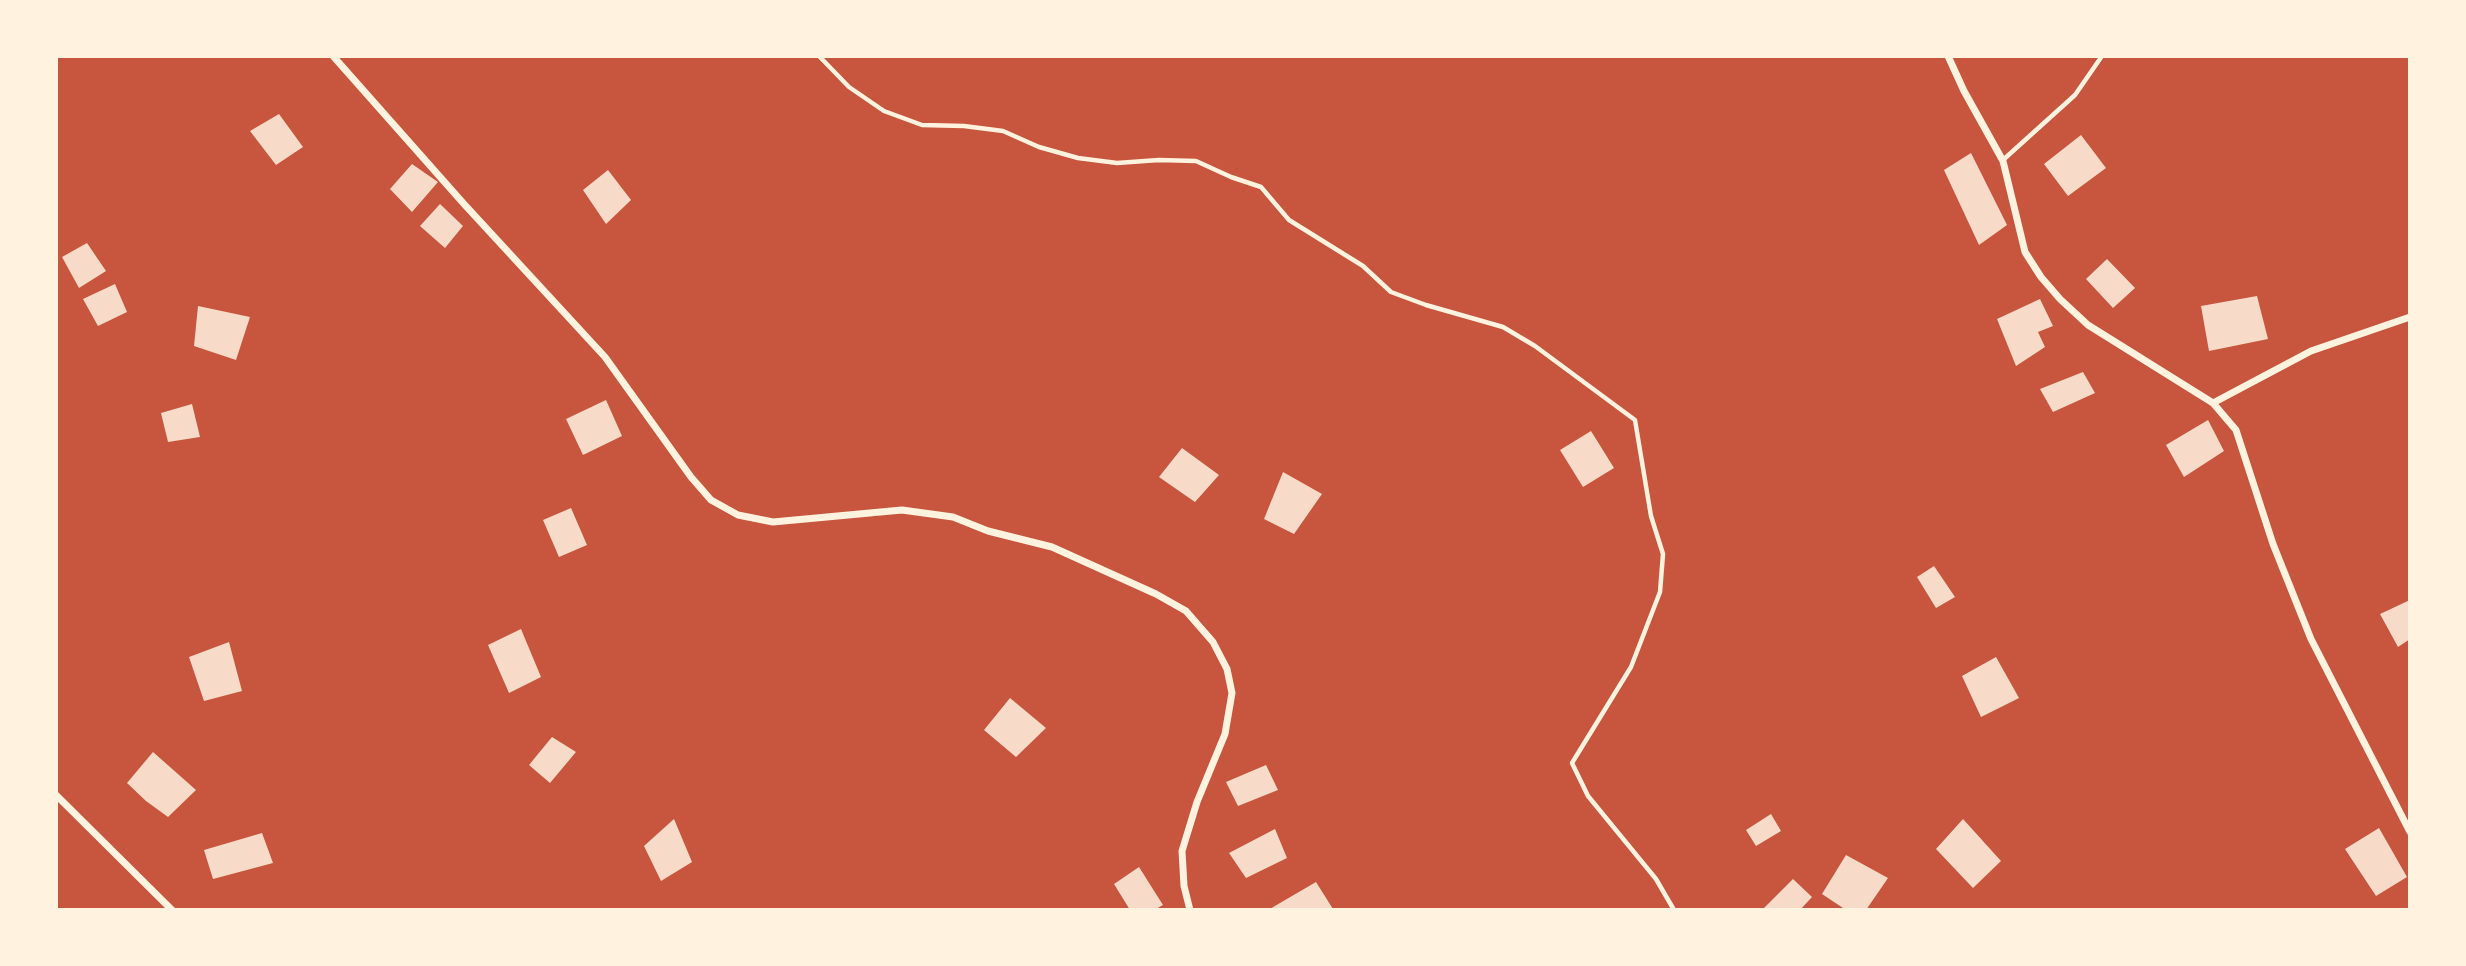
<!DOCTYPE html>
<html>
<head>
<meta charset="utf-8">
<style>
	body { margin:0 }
	#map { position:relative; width:2466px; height:966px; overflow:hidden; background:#c8553d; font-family:"Playfair Display",serif }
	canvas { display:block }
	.frame { position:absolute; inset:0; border:58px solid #fff3e0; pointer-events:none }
</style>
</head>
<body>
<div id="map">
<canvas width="2466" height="966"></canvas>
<div class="frame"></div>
</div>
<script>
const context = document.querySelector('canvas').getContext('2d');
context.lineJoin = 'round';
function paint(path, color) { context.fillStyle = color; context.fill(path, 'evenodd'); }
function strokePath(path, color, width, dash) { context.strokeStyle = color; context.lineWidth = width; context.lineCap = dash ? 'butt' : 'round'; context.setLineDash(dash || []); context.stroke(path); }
paint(new Path2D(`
	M279,114L303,147L276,165L250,131Z
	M2081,135L2106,168L2068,196L2044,164Z
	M1971,153L2007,225L1979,245L1944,170Z
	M412,164L438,182L412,212L390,189Z
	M608,170L631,200L606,224L583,190Z
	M440,204L463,226L445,248L420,226Z
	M87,243L106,271L79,288L62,257Z
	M2107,259L2135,288L2113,308L2086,279Z
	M115,284L127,312L98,326L83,299Z
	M2257,296L2268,339L2209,351L2201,306Z
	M2040,299L2053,326L2038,332L2045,347L2016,366L1997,319Z
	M198,306L250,317L236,360L194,346Z
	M2083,372L2095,393L2053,412L2040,389Z
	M606,400L622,436L583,455L566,419Z
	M192,404L200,437L168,442L161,413Z
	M2208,420L2224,451L2184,477L2166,445Z
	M1591,431L1614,468L1583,487L1560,450Z
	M1182,448L1219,475L1195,502L1159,477Z
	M1283,472L1322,494L1294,534L1264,519Z
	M571,508L587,545L559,557L543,520Z
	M1934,566L1955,597L1936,608L1917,577Z
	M2410,600V639L2398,647L2380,614Z
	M521,629L541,677L509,693L488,645Z
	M229,642L242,691L204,701L189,657Z
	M1996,657L2019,698L1981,717L1962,676Z
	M1010,698L1046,728L1016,757L984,730Z
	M552,737L576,752L550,783L529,765Z
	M153,752L196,790L168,817L146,801L127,783Z
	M1266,765L1278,790L1238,806L1226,782Z
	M1771,814L1781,831L1756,846L1746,830Z
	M674,819L692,862L661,881L644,846Z
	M1963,819L2001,861L1973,888L1936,849Z
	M2379,828L2407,877L2376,896L2345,849Z
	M1275,829L1287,858L1246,878L1229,853Z
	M262,833L273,863L213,879L204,850Z
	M1846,855L1888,878L1866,910H1846L1822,894Z
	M1139,867L1163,905L1154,910H1130L1114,884Z
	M1793,879L1812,897L1800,910H1762Z
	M1316,882L1333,909L1330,910H1268Z`), '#f7dbc8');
strokePath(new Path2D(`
	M819,56L849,87L884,111L922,125L964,126L1003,131L1039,147L1078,158L1117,163L1159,160L1196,161L1231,177L1261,187L1289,220L1363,266L1391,292L1426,305L1503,327L1535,346L1635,420L1651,516L1663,554L1660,592L1631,667L1572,763L1588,796L1656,879L1674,910
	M2003,160L2075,95L2102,56`), '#fff3e0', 4.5);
strokePath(new Path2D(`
	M333,56L464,204L605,357L691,477L711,500L738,515L773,522L902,510L953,517L988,531L1052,547L1156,594L1186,611L1213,642L1227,669L1232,693L1225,734L1197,802L1182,851L1184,886L1190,910
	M1948,56L1964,91L2003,161L2025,252L2041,277L2060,299L2088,325L2213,403L2236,430L2273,544L2311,639L2410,832
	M2213,403L2311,351L2410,317
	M56,795L172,910`), '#fff3e0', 7);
</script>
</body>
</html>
